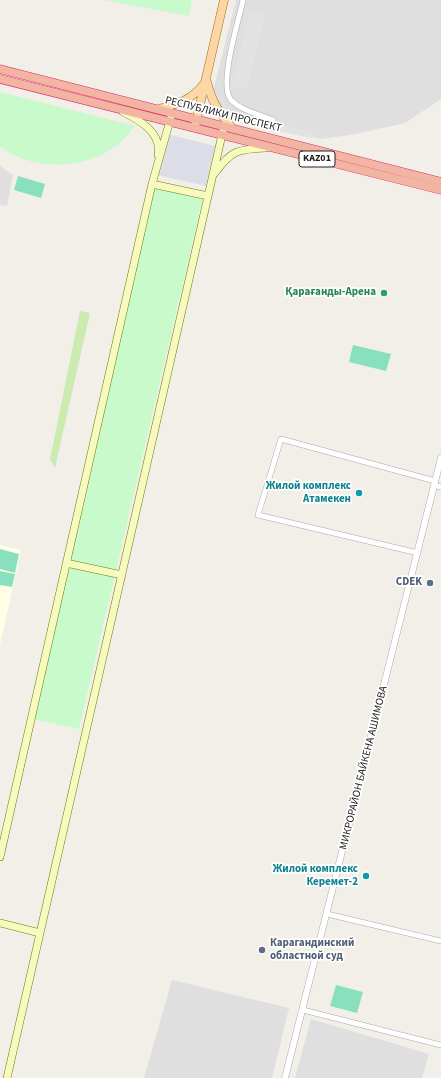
<!DOCTYPE html>
<html>
<head>
<meta charset="utf-8">
<style>
	body { margin:0 }
	canvas { display:block; background:#f2efe9 }
</style>
</head>
<body>
<canvas width="441" height="1078"></canvas>
<script>
const context = document.querySelector('canvas').getContext('2d');
context.lineJoin = 'round';
function paint(path, color) { context.fillStyle = color; context.fill(path, 'evenodd'); }
function strokePath(path, color, width, dash) { context.strokeStyle = color; context.lineWidth = width; context.lineCap = dash ? 'butt' : 'round'; context.setLineDash(dash || []); context.stroke(path); }
function label(font, color, halo, rows, align = 'center') {
  context.font = font + ' "Source Sans 3",sans-serif'; context.lineWidth = 3.5; context.setLineDash([]); context.textBaseline = 'middle'; context.strokeStyle = halo; context.fillStyle = color; for (const [text, x, y, turn = 0] of rows) {
    context.save(); context.translate(x, y); context.rotate((+turn || 0) * Math.PI / 180); context.textAlign = isNaN(turn) ? turn : align; if (halo) context.strokeText(text, 0, 0); context.fillText(text, 0, 0); context.restore();
  }
}
paint(new Path2D(`
	M236,0H441V99L405,123L356,134L321,139L208,111Z
	M0,166L13,175L7,206L0,205Z
	M172,980L289,1008L272,1078H144Z
	M311,1019L429,1054L422,1078H295Z`), '#e0dfdf');
paint(new Path2D(`
	M0,545L21,550L0,645Z`), '#ffffe5');
paint(new Path2D(`
	M80,311L90,313L55,468L50,459Z`), '#cdebb0');
paint(new Path2D(`
	M103,0H192L189,16Z
	M0,92L135,126C128,134 122,142 113,148C81,170 31,171 0,146Z
	M155,185L203,197L79,729L33,719Z`), '#c8facc');
paint(new Path2D(`
	M18,176L45,184L41,198L14,190Z
	M353,345L391,354L386,371L349,362Z
	M0,549L19,554L15,573L0,569Z
	M0,571L15,574L12,587L0,585Z
	M336,985L363,992L357,1013L330,1006Z`), '#88e0be');
paint(new Path2D(`
	M250,12L265,15L247,89L232,86Z
	M275,123L314,132L312,138L273,130Z`), '#e2e2e2');
paint(new Path2D(`
	M167,134L215,146L206,186L157,175Z`), '#dddde8');
const minor = new Path2D(`
	M243,0C239,20 218,85 231,100C242,111 259,114 273,120
	M434,485L441,487
	M418,553L258,515L281,439L435,481
	M327,914L441,941
	M303,1010L441,1045`);
const tertiary = new Path2D(`
	M285,1078L441,458`);
const secondary = new Path2D(`
	M123,112C139,120 162,132 158,155
	M215,173C231,150 239,149 266,148
	M152,184L208,196
	M66,563L122,575
	M0,857L152,184L171,117
	M0,923L40,933
	M7,1078L224,126`);
const primary = new Path2D(`
	M207,82C212,103 219,112 232,128
	M159,109C179,103 190,101 204,84
	M195,126L224,0`);
const trunk = new Path2D(`
	M0,69L441,182
	M0,79L441,190`);
strokePath(minor, '#a9a9a9', 6);
strokePath(tertiary, '#a9a9a9', 7);
strokePath(secondary, '#707d05', 8);
strokePath(primary, '#a06b00', 9);
strokePath(trunk, '#dc2a67', 9);
strokePath(minor, '#fff', 5);
strokePath(tertiary, '#fff', 6);
strokePath(secondary, '#f7fabf', 7);
strokePath(primary, '#fcd6a4', 8);
strokePath(trunk, '#f2b4a3', 8);
for (const [x, y, r, color] of [
	[384,293,4,"#2e9e5b"],
	[359,493,4,"#0f9aa8"],
	[430,583,4,"#5c6f8a"],
	[366,876,4,"#0f9aa8"],
	[262,950,4,"#5c6f8a"]
]) { const dot = new Path2D(); dot.arc(x, y, r, 0, 2 * Math.PI); context.fillStyle = color; context.fill(dot); strokePath(dot, '#fff', 1.5); }
for (const [x, y, w] of [
	[317,159,36]
]) { const box = new Path2D(); box.roundRect(x - w / 2, y - 8, w, 16, 3); context.fillStyle = '#fff'; context.fill(box); strokePath(box, '#222', 1); }
label('bold 10px', '#222', null, [
	["KАZ01",317,159]
]);
label('11px', '#222', '#fff', [
	["РЕСПУБЛИКИ ПРОСПЕКТ",223,115,14],
	["МИКРОРАЙОН БАЙКЕНА АШИМОВА",364,768,-76]
]);
label('bold 11px', '#27864d', '#fff', [
	["Қарағанды-Арена",376,293]
], 'right');
label('bold 11px', '#0d838f', '#fff', [
	["Жилой комплекс",351,487],
	["Атамекен",351,500],
	["Жилой комплекс",358,870],
	["Керемет-2",358,883]
], 'right');
label('bold 11px', '#4e5e75', '#fff', [
	["CDEK",422,583],
	["Карагандинский",270,944,"left"],
	["областной суд",270,957,"left"]
], 'right');
</script>
</body>
</html>
